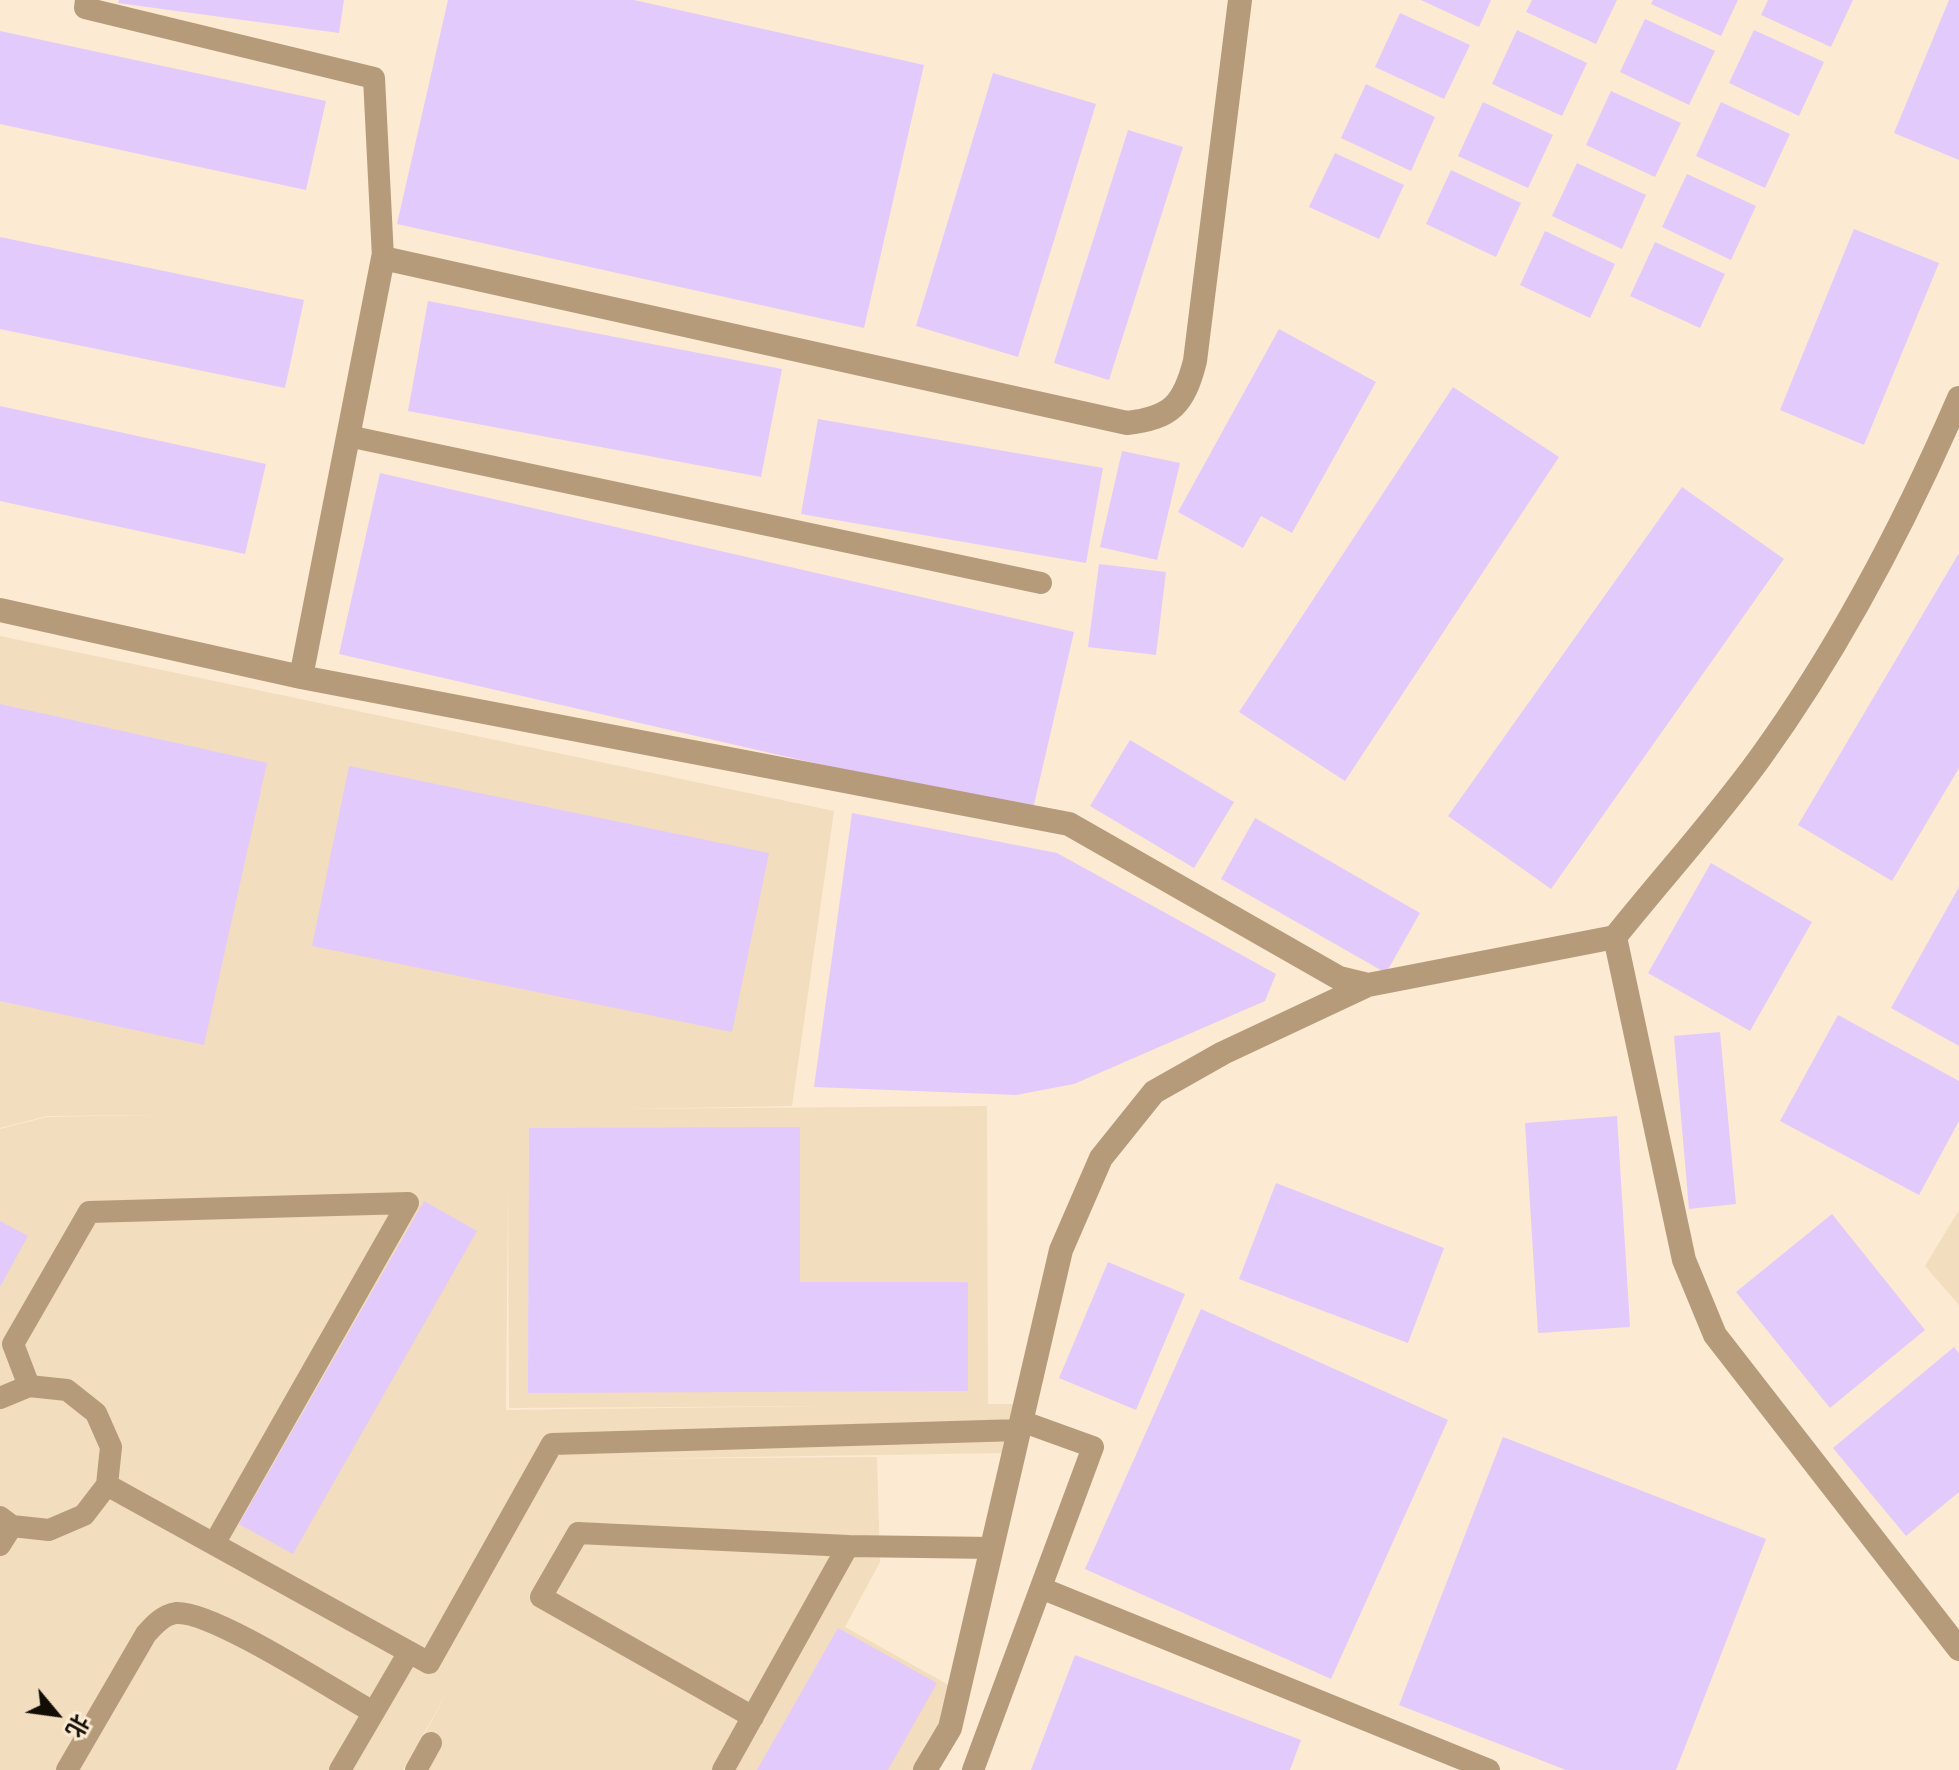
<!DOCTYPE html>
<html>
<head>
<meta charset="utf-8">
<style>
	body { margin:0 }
	#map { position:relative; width:1959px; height:1770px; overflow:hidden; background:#fcead2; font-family:Arial,"Noto Sans SC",sans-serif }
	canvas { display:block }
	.north { position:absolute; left:16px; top:1674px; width:80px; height:80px; -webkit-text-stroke:6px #fcead2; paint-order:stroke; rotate:119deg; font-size:22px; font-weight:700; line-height:32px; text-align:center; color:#120d05 }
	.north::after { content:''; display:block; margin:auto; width:28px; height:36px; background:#120d05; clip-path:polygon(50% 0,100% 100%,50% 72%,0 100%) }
</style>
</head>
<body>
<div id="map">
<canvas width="1959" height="1770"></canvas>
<div class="north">北</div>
</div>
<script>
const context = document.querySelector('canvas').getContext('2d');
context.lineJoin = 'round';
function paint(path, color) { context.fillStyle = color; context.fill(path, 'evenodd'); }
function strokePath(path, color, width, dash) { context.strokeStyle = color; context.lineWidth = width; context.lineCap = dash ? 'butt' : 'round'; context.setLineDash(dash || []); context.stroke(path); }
paint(new Path2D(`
	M0,636L834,811L792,1106L621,1109L987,1106L988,1404H1019L1008,1453L614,1459L877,1457L880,1562L845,1627L954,1688L919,1770H405L448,1691L403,1770H0V1129L47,1117L155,1115L47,1116L0,1128ZM508,1186L509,1408L826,1406L506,1410Z
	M1959,1210V1305L1925,1266Z`), '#f3ddbf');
paint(new Path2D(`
	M119,0H344L339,33L118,3Z
	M448,0H634L924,65L864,328L397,224Z
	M1421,0H1491L1479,27Z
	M1532,0H1617L1596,44L1526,12Z
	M1653,0H1738L1721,36L1651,4Z
	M1768,0H1853L1831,47L1761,15Z
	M1949,0H1959V160L1894,133Z
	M1400,13L1470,45L1444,99L1375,67Z
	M1645,19L1715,51L1689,105L1620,72Z
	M1517,30L1587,63L1562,116L1492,84Z
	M1754,30L1824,62L1799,116L1729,83Z
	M0,31L326,101L306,190L0,124Z
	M993,73L1096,104L1018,357L916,326Z
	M1366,84L1435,117L1411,171L1341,138Z
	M1611,91L1681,123L1655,177L1586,145Z
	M1483,102L1553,135L1528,188L1458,156Z
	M1721,102L1790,134L1765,188L1696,156Z
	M1128,130L1183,147L1109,380L1054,363Z
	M1335,153L1404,185L1379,239L1309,207Z
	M1577,163L1646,195L1622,249L1552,216Z
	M1451,170L1521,203L1496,257L1426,224Z
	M1687,174L1756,206L1731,260L1662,227Z
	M1854,229L1939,263L1864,445L1780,410Z
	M1545,231L1615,264L1590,318L1520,285Z
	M0,237L304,300L285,388L0,329Z
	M1655,242L1725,274L1700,328L1630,296Z
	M428,301L782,369L761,477L408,411Z
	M1279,329L1376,382L1292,533L1261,516L1243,548L1178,512Z
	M1453,387L1559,457L1345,781L1239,712Z
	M0,406L266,464L245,554L0,501Z
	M818,419L1103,468L1086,563L801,514Z
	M1122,451L1180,463L1157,560L1100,547Z
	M380,473L1074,632L1032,813L339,654Z
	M1682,487L1784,559L1551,889L1448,816Z
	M1959,553V768L1892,881L1798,825Z
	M1099,564L1166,572L1156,655L1088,647Z
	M0,704L267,763L204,1045L0,1001Z
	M1130,740L1234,802L1194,868L1090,806Z
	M349,766L769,853L732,1032L312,946Z
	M852,813L1057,853L1276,974L1265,1001L1074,1084L1016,1095L814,1087Z
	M1255,818L1420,913L1386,973L1221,879Z
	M1711,863L1812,922L1750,1031L1648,973Z
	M1959,887V1046L1891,1008Z
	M1838,1015L1959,1081V1121L1919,1195L1780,1121Z
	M1720,1032L1736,1204L1689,1209L1674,1036Z
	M1617,1116L1630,1327L1538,1333L1525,1123Z
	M800,1127V1282H968V1391L528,1393L529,1128Z
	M1276,1183L1444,1248L1408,1343L1239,1279Z
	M424,1201L477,1231L293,1554L239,1524Z
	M1832,1214L1925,1330L1830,1408L1736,1292Z
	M0,1221L28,1236L0,1287Z
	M1108,1262L1185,1294L1136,1410L1059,1378Z
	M1201,1309L1448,1420L1331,1679L1085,1569Z
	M1954,1347L1959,1353V1492L1906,1536L1833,1448Z
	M1503,1437L1766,1539L1676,1770H1566L1399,1705Z
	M838,1628L937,1683L888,1770H757Z
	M1075,1655L1301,1740L1290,1770H1031Z`), '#e3cafd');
strokePath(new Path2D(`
	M86,0L85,8L374,78L383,258
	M348,436L1041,583
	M29,1386L13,1344L89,1212L408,1203
	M0,1398L29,1386L67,1390L96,1413L111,1447L107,1485L84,1515L49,1530L12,1526L0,1517
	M107,1485L429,1663L552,1444L1019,1430
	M214,1544L408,1203
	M0,1545L12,1526
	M1041,1588L1489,1770
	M753,1717L541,1597L578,1533L848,1546
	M67,1770L146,1634C154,1625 163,1615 176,1613C212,1610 335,1691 373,1712
	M340,1770L409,1652
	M416,1770L431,1743
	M723,1770L848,1546L992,1548
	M973,1770L1093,1447L1021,1421`), '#b69b7b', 22);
strokePath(new Path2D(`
	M1240,0L1195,361C1184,404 1172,418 1127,423L383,258L301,677L1069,824L1339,978L1368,985L1615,937
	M1959,398C1904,525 1841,646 1760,758C1715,820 1663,877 1615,937L1684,1260L1715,1335L1959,1649
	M0,610L301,677
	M925,1770L950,1728L1061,1250L1101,1158L1154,1092L1223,1053L1368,985`), '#b69b7b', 24);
</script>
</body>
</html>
